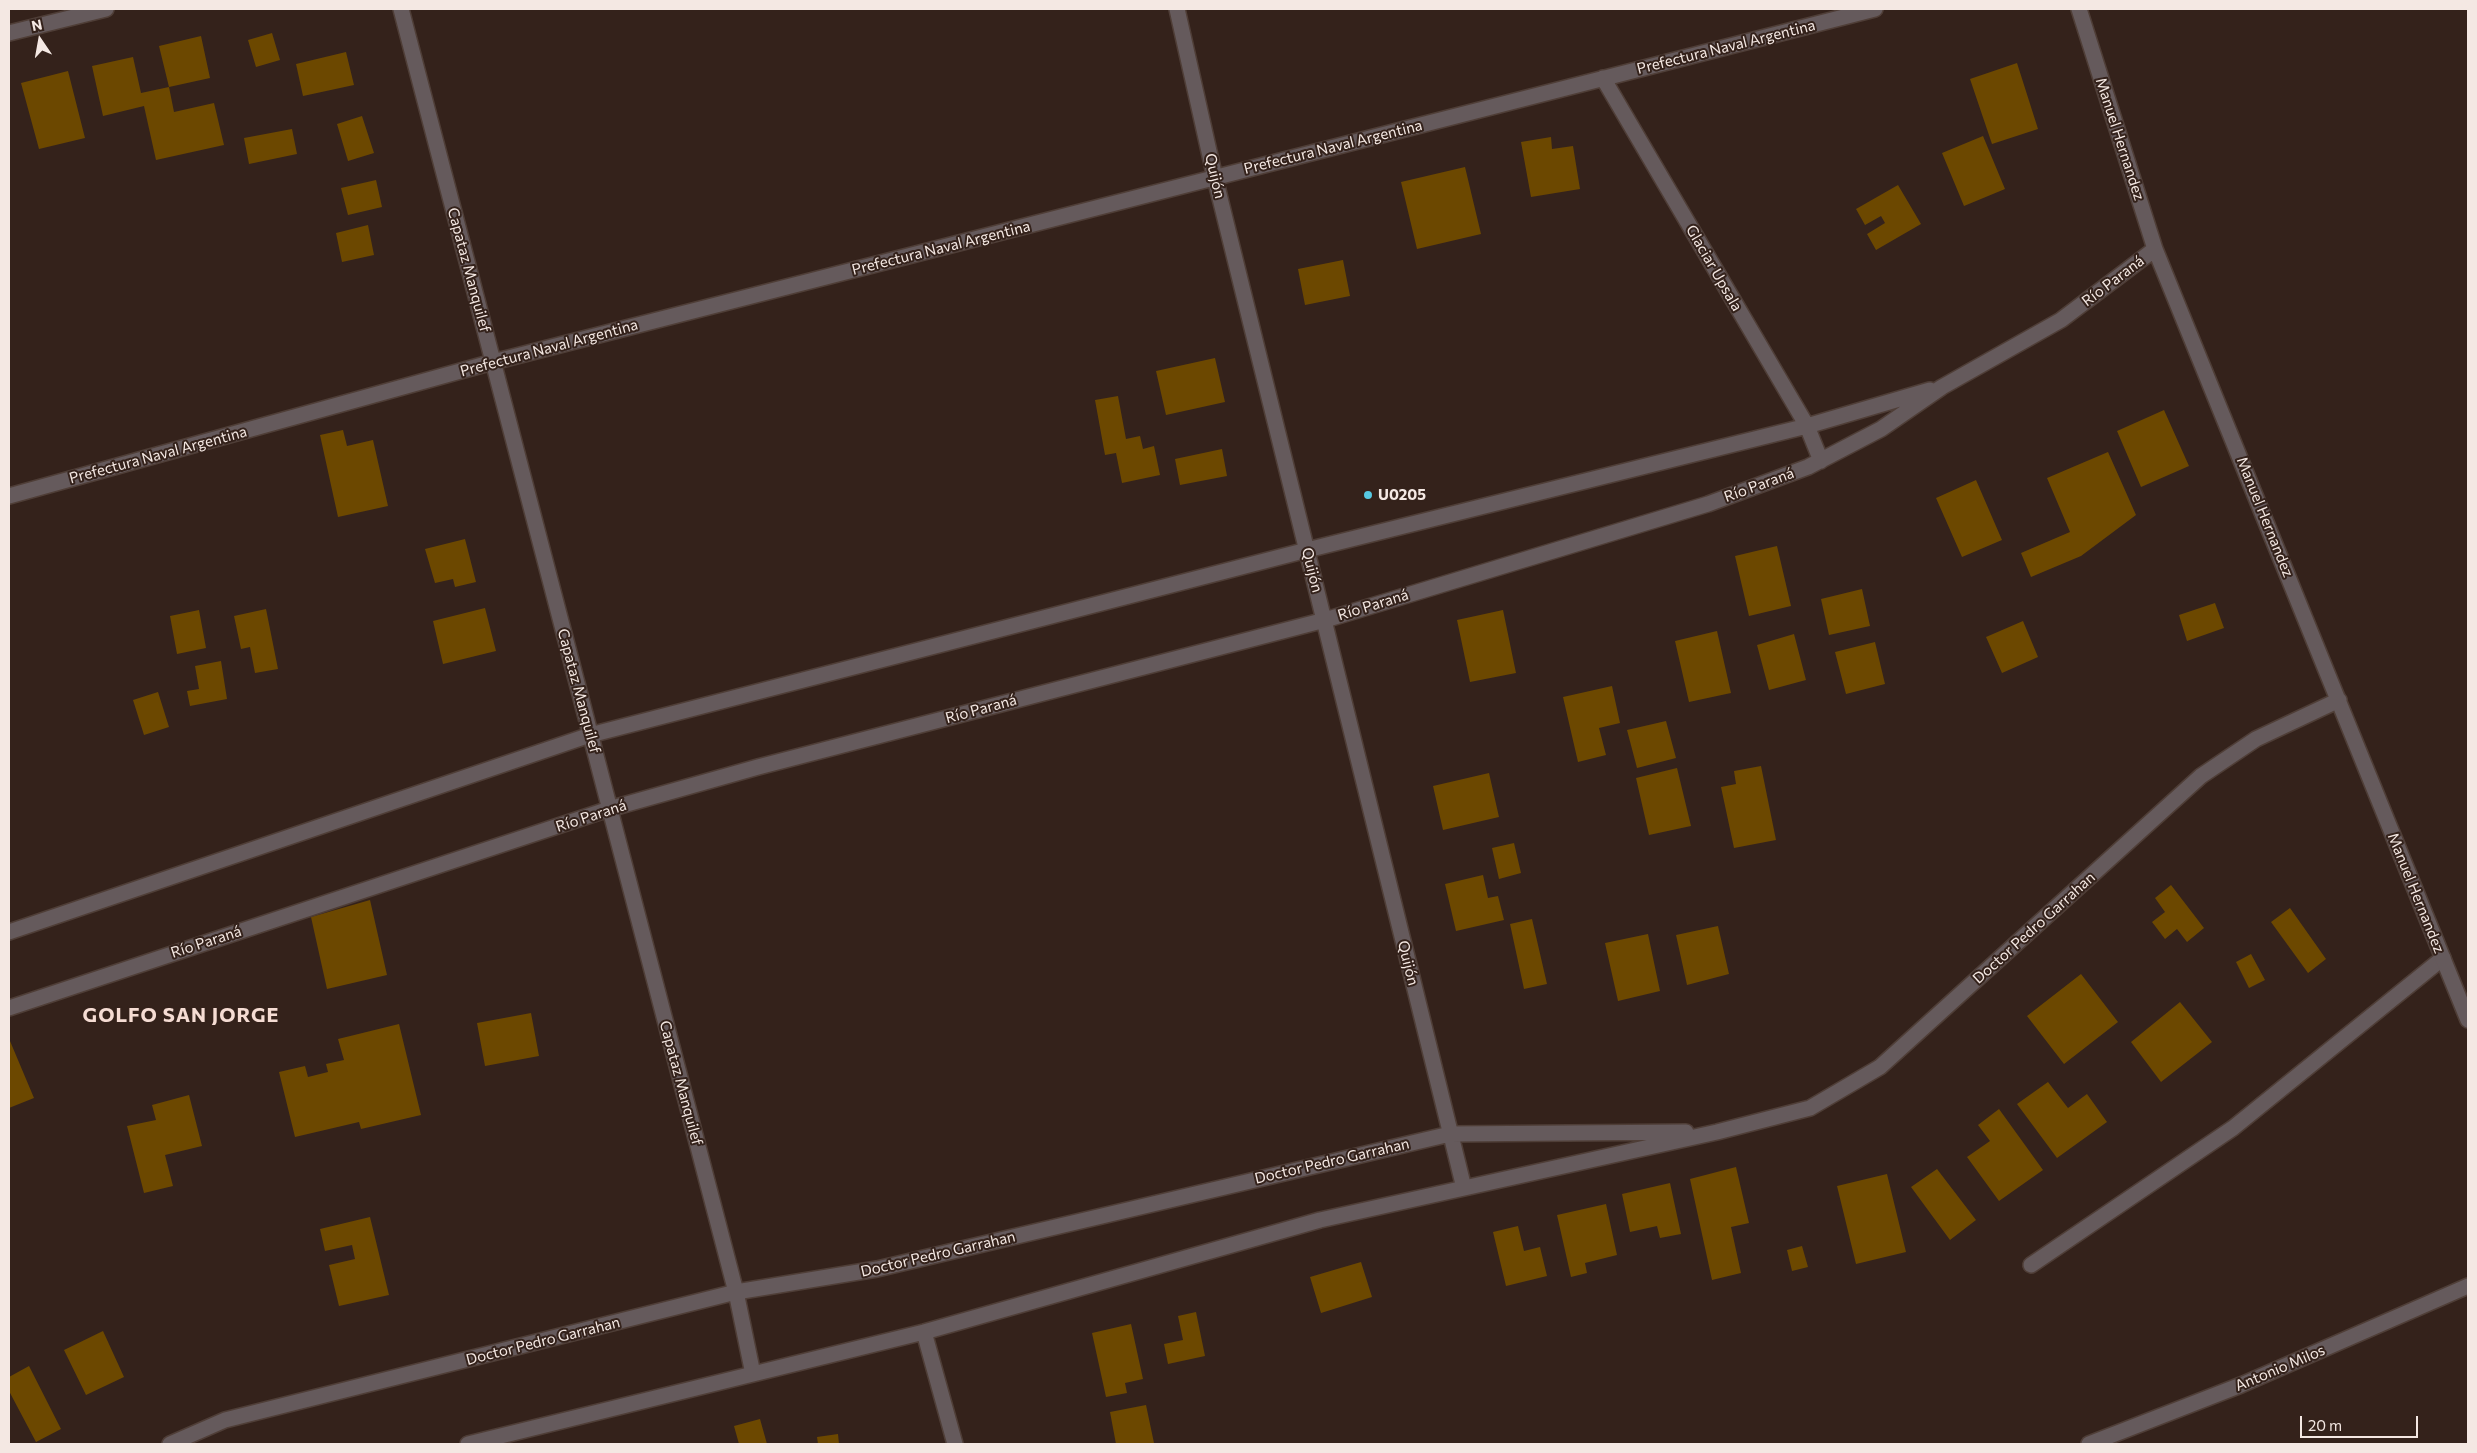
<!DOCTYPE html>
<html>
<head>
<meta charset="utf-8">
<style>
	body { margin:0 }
	#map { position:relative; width:2477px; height:1453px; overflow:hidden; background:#34221b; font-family:Commissioner,sans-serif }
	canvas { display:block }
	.frame { position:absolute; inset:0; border:10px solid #f4e8e3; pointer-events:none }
	.north { position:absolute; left:15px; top:15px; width:50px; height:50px; -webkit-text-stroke:4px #34221b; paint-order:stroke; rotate:348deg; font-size:14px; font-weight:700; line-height:20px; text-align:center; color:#f4e8e3 }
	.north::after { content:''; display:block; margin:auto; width:18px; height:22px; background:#f4e8e3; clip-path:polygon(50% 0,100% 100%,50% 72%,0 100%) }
	.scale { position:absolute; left:2300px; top:1416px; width:118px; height:22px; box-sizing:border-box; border:2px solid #f4e8e3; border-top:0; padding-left:6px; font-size:15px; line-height:18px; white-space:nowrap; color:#f4e8e3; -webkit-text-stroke:4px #34221b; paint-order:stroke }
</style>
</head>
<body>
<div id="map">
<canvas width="2477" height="1453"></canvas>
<div class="frame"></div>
<div class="north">N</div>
<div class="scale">20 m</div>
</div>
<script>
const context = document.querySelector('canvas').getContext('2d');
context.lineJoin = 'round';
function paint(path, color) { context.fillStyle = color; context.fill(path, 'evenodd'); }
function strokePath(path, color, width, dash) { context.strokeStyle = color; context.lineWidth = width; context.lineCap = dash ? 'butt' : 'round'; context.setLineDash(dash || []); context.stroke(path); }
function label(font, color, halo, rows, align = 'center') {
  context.font = font + ' Commissioner,sans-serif'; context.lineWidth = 4; context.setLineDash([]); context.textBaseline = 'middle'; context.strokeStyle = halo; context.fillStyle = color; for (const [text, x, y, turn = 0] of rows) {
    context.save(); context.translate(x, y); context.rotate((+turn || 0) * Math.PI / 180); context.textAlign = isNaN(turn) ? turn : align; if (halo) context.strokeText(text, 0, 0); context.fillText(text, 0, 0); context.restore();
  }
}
paint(new Path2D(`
	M272,33L280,60L256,67L248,40Z
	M201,36L210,78L169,87L174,112L214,103L224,145L156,160L144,106L103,116L92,66L133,57L141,93L169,87L159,46Z
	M346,52L354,85L303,96L296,64Z
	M2017,63L2038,129L1992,144L1970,79Z
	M68,71L85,138L39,149L21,83Z
	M362,116L374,153L348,161L337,124Z
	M292,129L297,154L249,164L244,138Z
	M1983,136L2005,189L1964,206L1942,153Z
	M1551,137L1552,149L1573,146L1580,189L1531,197L1521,142Z
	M1465,167L1481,234L1417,249L1401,182Z
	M376,180L382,207L348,215L341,188Z
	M1898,185L1921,224L1876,250L1867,234L1885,223L1881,216L1865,225L1856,209Z
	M368,225L374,255L342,262L336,233Z
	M1343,260L1350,296L1305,305L1298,269Z
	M1215,358L1225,402L1166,415L1156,371Z
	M1118,396L1126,439L1140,436L1143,449L1154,446L1160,475L1122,483L1116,453L1105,455L1095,400Z
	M2164,410L2189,466L2141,487L2117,431Z
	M343,430L347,446L373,440L388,506L338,517L320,435Z
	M1222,449L1227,476L1180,485L1175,459Z
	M2108,452L2136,515L2081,556L2031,577L2021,553L2070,532L2047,478Z
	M1976,480L2002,540L1962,557L1936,498Z
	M465,539L476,582L455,587L453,579L435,583L425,549Z
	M1777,546L1791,606L1749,616L1735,556Z
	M1862,589L1870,626L1829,635L1821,599Z
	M2215,603L2224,628L2187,641L2179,615Z
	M485,608L496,651L443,664L433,621Z
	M266,609L278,669L255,673L250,647L241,649L234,616Z
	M199,610L206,648L177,654L170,616Z
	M1503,610L1516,673L1470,682L1457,620Z
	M2023,621L2038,657L2002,673L1986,637Z
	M1717,631L1731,693L1689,702L1675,641Z
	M1794,634L1806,680L1769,690L1757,645Z
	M1875,642L1885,684L1846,694L1835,652Z
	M221,661L227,699L190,706L187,691L199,689L195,666Z
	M1612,686L1620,723L1599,728L1606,755L1578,762L1563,697Z
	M158,692L169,727L144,735L133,700Z
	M1666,721L1676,758L1637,768L1627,730Z
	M1761,766L1776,840L1734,848L1721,787L1736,784L1734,771Z
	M1677,768L1691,826L1649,835L1636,778Z
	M1489,773L1499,817L1443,830L1433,786Z
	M1514,843L1521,873L1499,879L1492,848Z
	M1483,875L1488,898L1498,896L1504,920L1456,931L1445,884Z
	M2171,885L2204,928L2187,942L2177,929L2165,939L2152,922L2165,912L2155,898Z
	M370,900L387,975L327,989L311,917Z
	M2290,908L2326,959L2308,973L2271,922Z
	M1532,919L1547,984L1524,989L1510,924Z
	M1718,926L1729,974L1687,985L1676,935Z
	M1648,934L1660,991L1618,1001L1605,943Z
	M2251,954L2265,980L2249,988L2236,962Z
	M2081,974L2118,1022L2064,1064L2027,1016Z
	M2180,1002L2212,1042L2161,1082L2131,1042Z
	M531,1013L539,1056L485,1066L477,1023Z
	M399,1024L421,1115L361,1129L359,1122L295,1137L279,1072L305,1066L308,1077L328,1072L326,1064L344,1060L338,1039Z
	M10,1041L34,1098L9,1108V1042Z
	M2048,1082L2068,1108L2087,1094L2107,1122L2057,1158L2017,1104Z
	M189,1095L202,1146L165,1155L173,1186L144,1193L127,1126L156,1120L152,1105Z
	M1999,1109L2043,1170L1999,1201L1967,1157L1990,1141L1978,1125Z
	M1736,1167L1749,1223L1731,1227L1741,1273L1712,1280L1690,1179Z
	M1937,1169L1976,1220L1950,1240L1911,1187Z
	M1887,1174L1906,1252L1856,1264L1837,1186Z
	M1670,1183L1681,1234L1660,1238L1657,1226L1630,1232L1622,1194Z
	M1606,1204L1617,1255L1585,1263L1587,1273L1571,1277L1557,1215Z
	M370,1217L389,1295L339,1306L329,1265L355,1259L352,1245L325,1251L320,1229Z
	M1518,1226L1524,1251L1540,1247L1547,1276L1506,1286L1493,1232Z
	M1802,1246L1808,1267L1792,1271L1787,1250Z
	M1361,1262L1372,1297L1321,1313L1310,1277Z
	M1196,1312L1205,1356L1168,1364L1164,1344L1183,1340L1178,1316Z
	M1131,1324L1143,1379L1125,1383L1127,1393L1106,1397L1092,1333Z
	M103,1331L124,1377L86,1395L64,1350Z
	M29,1366L61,1429L36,1442L9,1391V1377Z
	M1146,1405L1154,1443L1116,1444L1110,1412Z
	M760,1419L767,1444H739L734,1426Z
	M838,1434L839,1444H818L817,1437Z`), '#6c4800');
const lane = new Path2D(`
	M2031,1265L2233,1128L2443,958`);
const street = new Path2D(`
	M401,9L736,1292L753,1374
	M1177,9L1215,178L1464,1188
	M2079,9L2155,249L2468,1020
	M9,33L106,9
	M1603,78L1807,426L1821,461
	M9,496L493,362L1875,9
	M9,932L590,735L1307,550L1807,426L1930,390
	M9,1008L609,809L758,767L1325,620L1708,504L1808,467L1881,429L1942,387L2061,320L2155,249
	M924,1332L955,1444
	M170,1444L225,1420L736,1292L877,1269L1450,1134L1686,1132
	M468,1444L924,1332L1320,1220L1717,1132L1810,1108L1880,1067L2201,776L2256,739L2339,700
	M2089,1444L2241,1385L2468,1286`);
strokePath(lane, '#4f3e37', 18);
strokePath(street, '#4f3e37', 18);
strokePath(lane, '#655a5c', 15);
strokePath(street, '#655a5c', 15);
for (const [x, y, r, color] of [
	[1368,495,5,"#57c9e2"]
]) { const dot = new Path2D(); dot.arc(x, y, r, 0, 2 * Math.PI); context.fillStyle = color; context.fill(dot); strokePath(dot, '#34221b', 2); }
label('15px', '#f4e8e3', '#34221b', [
	["Prefectura Naval Argentina",1726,47,-14],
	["Manuel Hernandez",2120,139,72],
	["Prefectura Naval Argentina",1333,147,-14],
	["Quijón",1215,176,77],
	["Prefectura Naval Argentina",941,248,-14],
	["Glaciar Upsala",1714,268,60],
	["Capataz Manquilef",469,270,75],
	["Río Paraná",2113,281,-37],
	["Prefectura Naval Argentina",549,348,-15],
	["Prefectura Naval Argentina",158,455,-15],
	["Río Paraná",1759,485,-20],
	["Manuel Hernandez",2265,517,68],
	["Quijón",1312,570,76],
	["Río Paraná",1373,605,-17],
	["Capataz Manquilef",579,691,75],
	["Río Paraná",981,709,-15],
	["Río Paraná",591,816,-18],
	["Manuel Hernandez",2416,893,68],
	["Doctor Pedro Garrahan",2034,928,-42],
	["Río Paraná",206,942,-18],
	["Quijón",1408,963,76],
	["Capataz Manquilef",681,1083,75],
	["Doctor Pedro Garrahan",1332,1161,-13],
	["Doctor Pedro Garrahan",938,1254,-13],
	["Doctor Pedro Garrahan",543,1341,-14],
	["Antonio Milos",2280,1368,-23]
]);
label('bold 15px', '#f4e8e3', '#34221b', [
	["U0205",1378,495]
], 'left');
context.letterSpacing = '1px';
label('bold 20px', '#f5dcd3', '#34221b', [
	["GOLFO SAN JORGE",181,1015]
]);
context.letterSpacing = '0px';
</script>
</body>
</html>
